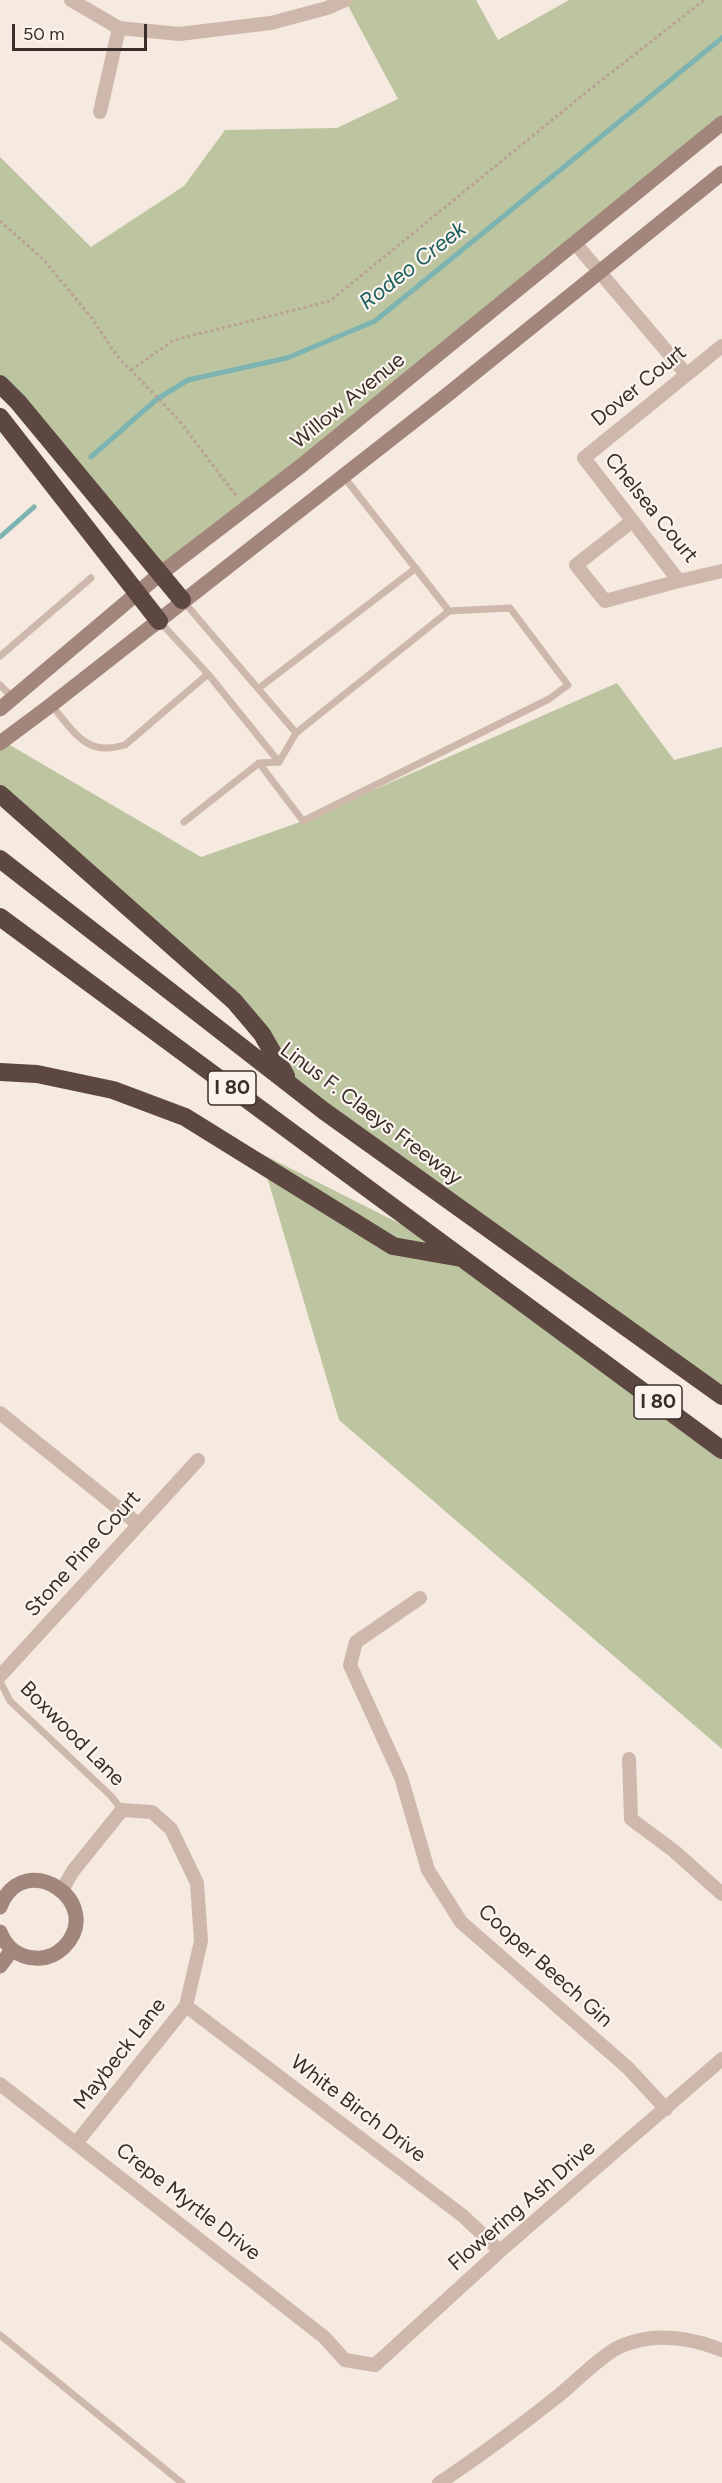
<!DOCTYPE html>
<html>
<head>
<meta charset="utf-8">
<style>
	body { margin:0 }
	#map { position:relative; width:722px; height:2483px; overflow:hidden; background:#f5e9e0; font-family:Figtree,sans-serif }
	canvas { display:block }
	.scale { position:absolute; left:12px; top:24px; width:135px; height:27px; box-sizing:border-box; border:3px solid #3b2e2a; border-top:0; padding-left:8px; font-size:18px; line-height:21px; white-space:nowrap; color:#3b2e2a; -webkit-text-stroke:4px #fbf4ee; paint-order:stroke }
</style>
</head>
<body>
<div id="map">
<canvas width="722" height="2483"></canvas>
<div class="scale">50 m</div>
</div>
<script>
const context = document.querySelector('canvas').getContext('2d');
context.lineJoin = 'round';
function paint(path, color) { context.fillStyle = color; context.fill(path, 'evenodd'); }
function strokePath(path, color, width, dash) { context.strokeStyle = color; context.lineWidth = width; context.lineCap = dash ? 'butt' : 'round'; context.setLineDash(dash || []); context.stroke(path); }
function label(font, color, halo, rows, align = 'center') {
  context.font = font + ' Figtree,sans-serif'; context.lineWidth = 4.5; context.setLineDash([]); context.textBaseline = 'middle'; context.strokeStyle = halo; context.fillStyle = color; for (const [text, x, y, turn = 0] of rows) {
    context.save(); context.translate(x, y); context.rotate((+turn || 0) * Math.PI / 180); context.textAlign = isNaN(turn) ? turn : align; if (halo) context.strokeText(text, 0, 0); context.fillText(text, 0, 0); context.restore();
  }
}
paint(new Path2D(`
	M345,0H476L498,40L569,0H722V123L160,574L0,384V157L91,247L184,186L225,130L337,128L398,99Z
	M617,683L674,760L722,747V1396L290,1083L262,1034L0,795V743L3,741L201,857L303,821Z
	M260,1153L468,1258L722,1448V1749L339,1420Z`), '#bcc59f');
strokePath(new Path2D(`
	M91,457L157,399L188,380L287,358L375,321L722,38
	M0,537L34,507`), '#7db4b1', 5);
strokePath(new Path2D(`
	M0,221L43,259L91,317L117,356L178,419L237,497
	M131,370L174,340L330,301L579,98L704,0`), '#baa195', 3, [3, 3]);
strokePath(new Path2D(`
	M184,602L296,733
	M160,622L208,674L279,762
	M0,656L91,578
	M0,685L13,698
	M259,688L416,568
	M51,705C75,732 85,757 125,745L208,674
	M259,763L303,821L549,699L568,685L510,608L449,611
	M184,822L259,763L279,762L296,733L449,611L344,477
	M0,1681L10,1701L111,1796L122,1810
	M0,2335L182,2483`), '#ceb8ab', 7);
strokePath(new Path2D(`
	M71,0L119,28L179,34L271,23L327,8L345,0
	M100,112L119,28
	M575,243L686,374
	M722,346L584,458L679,581L722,571
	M631,522L576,565L605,601L679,581
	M0,1413L138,1524
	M420,1598L356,1642L350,1665L401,1777L428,1870L461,1922L628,2068L666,2109
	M0,1676L198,1460
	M629,1759L631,1819L674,1851L722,1894
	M62,1890L73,1871L122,1810L152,1812L171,1829L197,1883L201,1941L186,2006L77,2142
	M186,2006L463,2216L500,2251
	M0,2084L324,2337L345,2360L375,2365L500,2251L722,2059
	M439,2483C480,2456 519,2427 558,2396C573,2384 603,2354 619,2347C652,2332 689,2337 722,2350`), '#ceb8ab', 14);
strokePath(new Path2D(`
	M0,709L160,574L301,466L722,123
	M0,743L51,705L447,395L722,173
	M0,1907C24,1846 107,1903 64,1947C56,1955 46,1959 35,1958C18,1957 6,1947 0,1932
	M0,1966L12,1950`), '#a2867c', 15);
strokePath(new Path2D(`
	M0,384L18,402L182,600
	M0,417L159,621
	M0,794L234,1001L262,1034L286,1076
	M0,859L324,1111L722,1396
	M0,917L722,1450
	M0,1072L37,1074L113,1090L185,1117L393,1246L461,1258`), '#5d4741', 18);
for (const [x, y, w] of [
	[232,1088,48],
	[658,1402,48]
]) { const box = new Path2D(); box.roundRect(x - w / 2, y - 17, w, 34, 4.5); context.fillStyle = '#fbf4ee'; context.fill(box); strokePath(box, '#3b2e2a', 1.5); }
label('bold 20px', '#3b2e2a', null, [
	["I 80",232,1088],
	["I 80",658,1402]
]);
label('21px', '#3b2e2a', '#fbf4ee', [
	["Dover Court",639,386,-39],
	["Willow Avenue",348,401,-39],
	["Chelsea Court",651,508,51],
	["Linus F. Claeys Freeway",371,1114,37],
	["Stone Pine Court",83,1554,-48],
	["Boxwood Lane",72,1734,45],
	["Cooper Beech Gin",545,1966,42],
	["Maybeck Lane",120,2054,-52],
	["White Birch Drive",358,2109,37],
	["Crepe Myrtle Drive",188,2202,38],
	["Flowering Ash Drive",522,2206,-41]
]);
label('italic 22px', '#1d605e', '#fbf4ee', [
	["Rodeo Creek",413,266,-38]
]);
</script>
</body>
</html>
